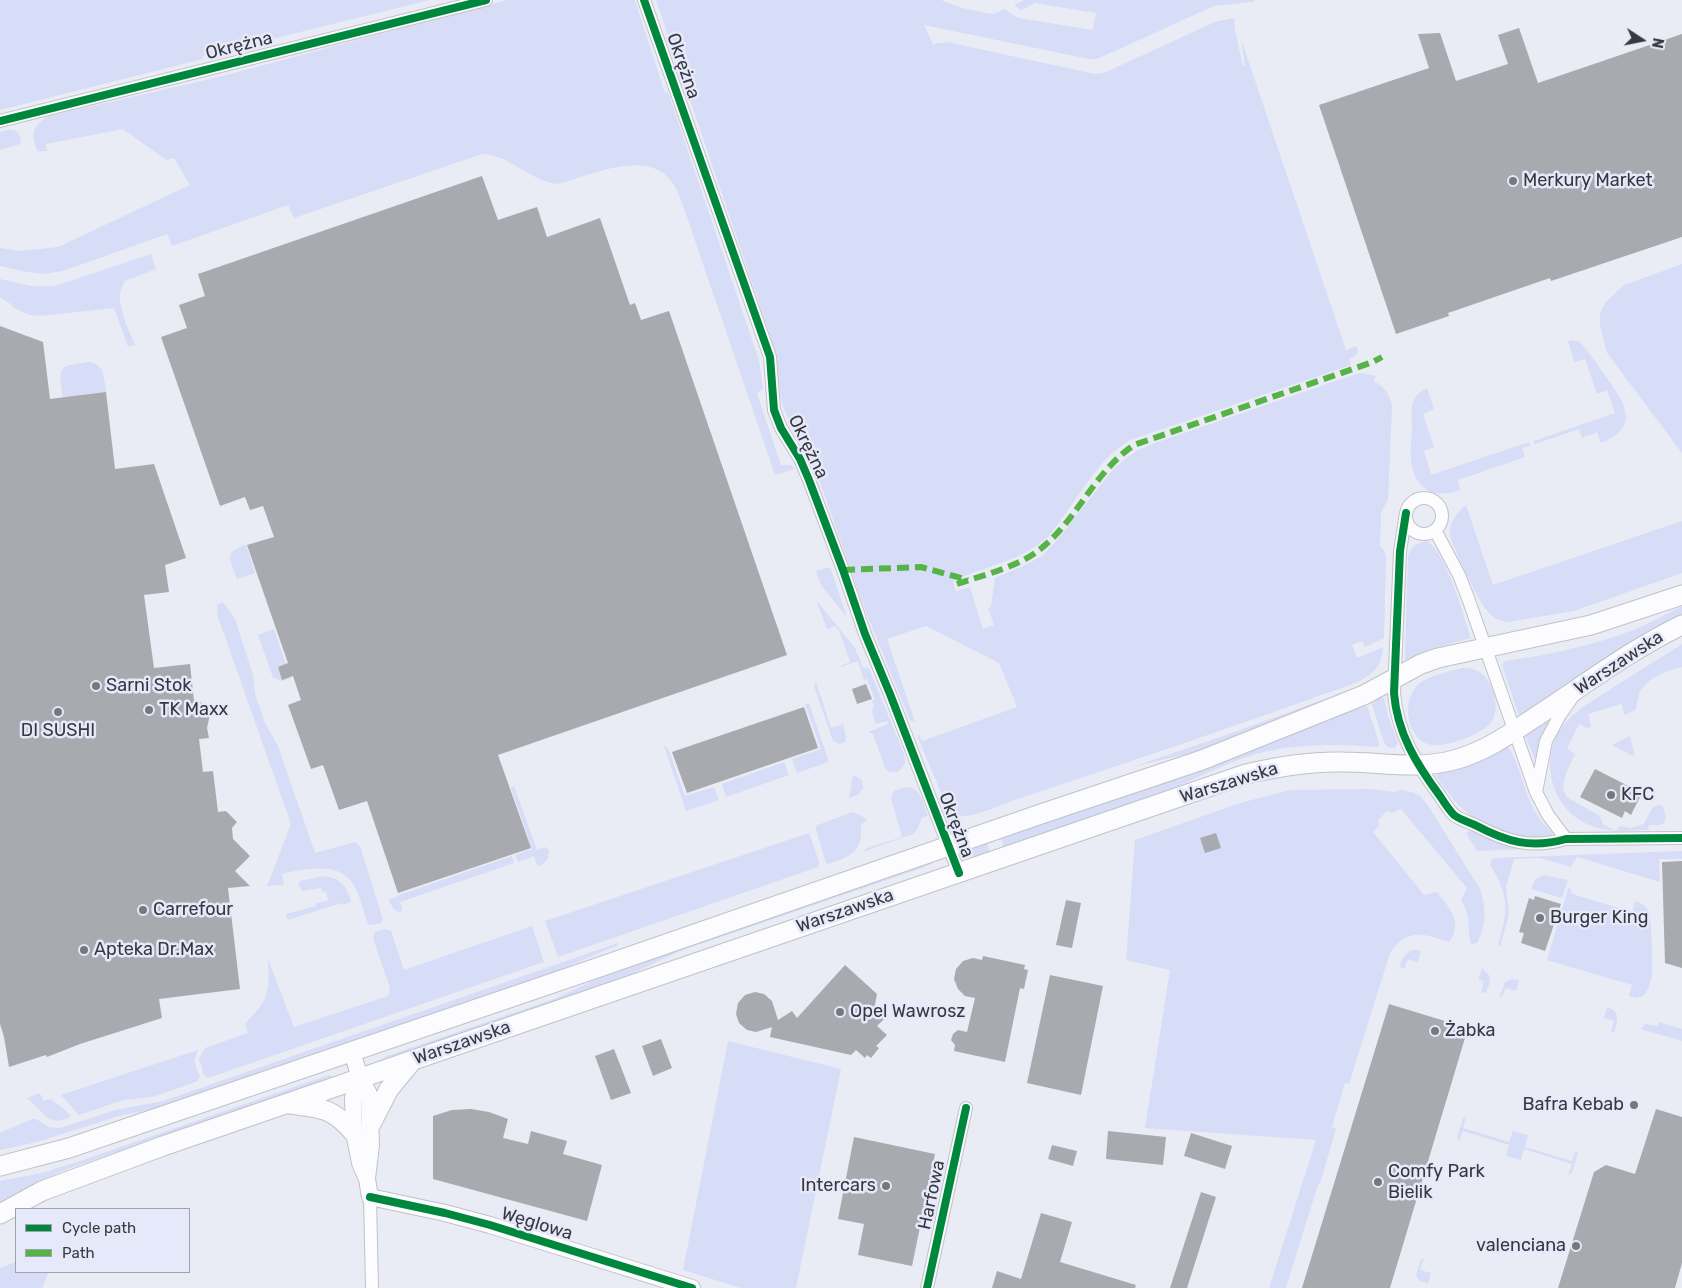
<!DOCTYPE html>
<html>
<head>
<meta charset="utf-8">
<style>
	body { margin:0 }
	#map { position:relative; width:1682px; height:1288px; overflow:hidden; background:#eaecf5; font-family:Rubik,sans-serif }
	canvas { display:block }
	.legend { position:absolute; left:15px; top:1208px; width:175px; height:65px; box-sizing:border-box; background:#e6e9f9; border:1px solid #a0a3af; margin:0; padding:6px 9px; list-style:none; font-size:15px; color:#38393f }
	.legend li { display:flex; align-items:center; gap:10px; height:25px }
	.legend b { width:25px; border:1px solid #a0a3af }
	.north { position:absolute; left:1617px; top:15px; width:50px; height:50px; -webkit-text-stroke:4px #e6e9f9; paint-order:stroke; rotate:101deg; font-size:14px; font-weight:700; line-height:20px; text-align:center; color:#38393f }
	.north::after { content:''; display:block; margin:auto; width:18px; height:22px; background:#38393f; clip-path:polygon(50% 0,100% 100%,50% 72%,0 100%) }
</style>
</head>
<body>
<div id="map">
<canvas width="1682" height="1288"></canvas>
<ul class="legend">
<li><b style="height:6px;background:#00873e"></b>Cycle path</li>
<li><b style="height:6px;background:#56b347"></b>Path</li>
</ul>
<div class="north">N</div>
</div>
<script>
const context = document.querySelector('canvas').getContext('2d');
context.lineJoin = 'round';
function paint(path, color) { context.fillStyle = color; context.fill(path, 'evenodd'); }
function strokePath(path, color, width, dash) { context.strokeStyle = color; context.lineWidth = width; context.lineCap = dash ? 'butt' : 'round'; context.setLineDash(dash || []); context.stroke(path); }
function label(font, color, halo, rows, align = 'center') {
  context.font = font + ' Rubik,sans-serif'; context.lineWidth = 5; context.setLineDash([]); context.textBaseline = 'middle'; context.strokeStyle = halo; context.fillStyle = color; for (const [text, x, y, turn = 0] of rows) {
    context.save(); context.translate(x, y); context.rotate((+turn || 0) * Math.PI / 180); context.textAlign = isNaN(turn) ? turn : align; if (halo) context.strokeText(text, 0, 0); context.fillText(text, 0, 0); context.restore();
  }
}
paint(new Path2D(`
	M0,0H430L203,56V59L0,110Z
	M507,0H635L665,93L668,92L759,360L763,388L757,394L781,465H791L795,469L775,475L688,220C683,208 680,192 671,181C646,148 590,176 558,184C530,181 510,155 482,154L294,218L288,205L172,246L167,234L63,271L43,274L27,272L0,266V248L21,251L58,247L190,185L174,158L166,160L123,129L46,144L47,151H38C29,134 34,124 49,116L219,77Z
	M656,0H941L962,8L987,13L994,14L1004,9L1018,18L1093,30L1096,13L1035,3L1021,10L1014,5L1024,0H1255L1253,2L1214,6L1097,59H1089L924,25L933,44L947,42L1095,74L1104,73L1215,22L1234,18L1235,30L1243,67L1245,66L1241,39L1346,350L1357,346L1358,352L1356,355L1349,359L1351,365L1130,440C1099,459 1084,489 1063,517C1058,523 1054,530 1049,536C1022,561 985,566 953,581L956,591L970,587L983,629L994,625L988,608L991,607L995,578L1023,566L1042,556L1058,539L1115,467L1136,451L1155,443L1353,375L1362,373L1376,376L1374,381C1385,388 1389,393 1392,406L1388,499L1381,513L1380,547L1384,550L1386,559L1384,638L1365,647L1362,641L1352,645L1357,658L1383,647C1382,666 1374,673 1358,682C1244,723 1130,762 1015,800C1001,805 962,823 950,814L918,738L919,734L922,741L1017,707L999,663L926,626L887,639L915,722L910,720L865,610L817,474C806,449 788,426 781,399C778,386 779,370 777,356Z
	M8,130C16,130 18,131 21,138L20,144L0,150V132Z
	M151,254L156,269L125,281C112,298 128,327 135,345L128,347L114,308L41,316L30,315L12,307V305L0,297V279L32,286H55Z
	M1682,264V453L1607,353L1600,325V313L1606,302L1624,285Z
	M1571,340L1580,342C1590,353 1598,366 1606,377C1625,403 1641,427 1601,443L1597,432L1582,438L1579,429L1535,444L1534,441L1615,413L1607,390L1597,394L1585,359L1574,362L1568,341Z
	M88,362C105,363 104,379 106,392L63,398C59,368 56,366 88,362Z
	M1427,388L1434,409L1423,414L1434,447L1424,451L1431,475L1529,442L1530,446L1522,448L1525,457L1458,480L1460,490C1435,500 1413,489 1411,460C1410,450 1411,439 1412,429C1412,419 1410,406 1415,398C1418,393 1422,391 1427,388Z
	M1466,505L1493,585L1682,521V573L1574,611L1508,622C1501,621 1496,620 1490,614C1478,602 1456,554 1450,536C1449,523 1456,513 1466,505Z
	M1426,541C1446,550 1464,617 1471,638L1431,649L1407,661L1405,660L1408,555L1413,546Z
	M246,545L255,573L237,579C231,562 222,551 246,545Z
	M830,567L845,611L846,616L821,585L816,571Z
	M816,600L855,648L863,668H869L904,754L905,764L898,772H890L885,768L873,734L868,732L888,724L887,721L876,724L871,709L874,708L872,701L875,700L867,679L864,680L858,661L841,667L840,666L850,662L839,630L835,626L827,629Z
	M223,602L235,619L253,675L255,694L265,723L278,746L315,853L355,842L360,846L383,920L381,923L373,925L368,924C357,891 355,865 312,869C302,870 291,871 282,874L284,885L267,886L291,824L218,617L217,605Z
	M1682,606V615L1665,624L1519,716L1502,665L1505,661C1548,655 1592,646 1633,630C1650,623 1666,614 1682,606Z
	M274,629L286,664L278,667L282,679L290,677L291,678L282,681L273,678L258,635Z
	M1682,644V667C1667,671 1649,677 1641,690C1637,696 1638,704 1635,710L1625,715L1621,704L1588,714L1591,725L1589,729L1579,724L1567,749L1575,754C1569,767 1557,786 1568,798L1600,816L1603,824L1616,831L1620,826L1631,828L1644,824L1652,808L1658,805L1663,806C1668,822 1667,826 1649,825L1648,830C1631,830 1612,833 1595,827C1558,816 1540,773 1556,737C1562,724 1573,715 1584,706Z
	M1463,668C1470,668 1476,669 1481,673C1494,683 1501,709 1491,722C1482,734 1454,744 1439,745C1408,749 1398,700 1420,683C1431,675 1450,671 1463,668Z
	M816,682L831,728L843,724L846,738L845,742L839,744L833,741L814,686Z
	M1344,692L1252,732L1200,751L1132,767L1229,734Z
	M1381,696L1384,698L1387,713L1398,743L1395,748L1388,747L1384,743L1372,704L1374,702L1373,699Z
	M809,703L828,759V762L797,773L792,759L821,749L805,704Z
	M1363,704L1364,707L1367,706L1379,743L1378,747C1336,744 1294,743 1253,755C1219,765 1188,783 1155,796C1105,814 1054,831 1004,848L1001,838L1240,756Z
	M1547,721L1548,724L1540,740L1535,761L1525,735Z
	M1630,736L1635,757L1612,745Z
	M664,746H666L669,751L685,796L714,787L719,800L686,811Z
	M1507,746C1513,752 1516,762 1519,770C1528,796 1531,813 1552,832V837C1522,842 1485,830 1463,809C1452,799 1444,787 1436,776L1437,772C1462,766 1486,760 1507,746Z
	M784,762L789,775L726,797L722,784Z
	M853,775L862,780L863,788L858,795L849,798Z
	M514,786L537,850L545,847L549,850L548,859L540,866L537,865L534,856L518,862L515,855L532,849L511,788Z
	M906,787C922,787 923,804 928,816L922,817L917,830L913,834L865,851V849L902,837L891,798L894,791Z
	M1370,789L1394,792L1402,790L1412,792L1420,796L1427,804L1480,889C1486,906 1487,926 1477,943L1471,944C1467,929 1471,914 1461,900L1467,888L1401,809L1392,813L1387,811L1378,820L1379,826L1373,832L1424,895L1437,892C1449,907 1464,923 1449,942C1423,933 1407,928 1390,953L1349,1084L1345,1083L1332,1127L1336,1129L1321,1180L1317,1188L1286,1288H1269L1316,1140L1145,1128L1170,970L1126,960L1135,840L1240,803L1290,790Z
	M853,812L863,816L867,821L861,824C863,852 852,856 828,864L826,863L815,826Z
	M1472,831C1490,840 1507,845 1527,849L1477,851L1467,835V832Z
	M809,833L819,862L818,867L558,957L545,921Z
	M987,843L990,853C981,856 971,858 963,852Z
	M1682,851V859H1659L1660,882L1577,857L1571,867L1540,858L1514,859L1506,886L1509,914L1507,916L1508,918L1500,946L1498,945C1508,911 1510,896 1490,865L1491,861L1494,858Z
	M512,856L514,863L400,902L402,909L401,912C394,912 391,905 389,900L399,895Z
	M932,861L933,863L922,868L680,951L611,983L382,1060L384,1057L554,999L614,971Z
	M1543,875L1568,880L1562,898L1531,889L1535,880Z
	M324,876C340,878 348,887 351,902L343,905L341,903L288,920L286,914L316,906V903L328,901L326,891L322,892L321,888L302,891L298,884L300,881Z
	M1569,886L1572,894L1632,912L1635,901C1640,903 1645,905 1648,910C1652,918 1653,965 1652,974C1651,982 1648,991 1643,996L1636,998L1629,996L1632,985L1547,960Z
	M532,926L544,962L208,1078L204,1075L199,1059L205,1048L248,1033L245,1024C270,998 269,994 268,959L294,1027L388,996L390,988L373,938L375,932L385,929L391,931L404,970Z
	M618,943V945L548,975L151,1110L122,1115L37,1142L0,1150V1133L32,1119H36L49,1127L60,1128L115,1110L163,1101Z
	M1413,950H1421L1418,962L1408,959L1404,969L1401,968L1400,965C1402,958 1405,953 1413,950Z
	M1482,968L1489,975L1490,982L1486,993L1481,992L1484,981L1478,980Z
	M1512,979L1519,980L1516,991L1506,988L1501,998L1500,996L1505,982Z
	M1607,1007C1620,1011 1619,1021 1614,1032H1611L1614,1021L1604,1018Z
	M1659,1022L1682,1029V1041L1641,1029L1645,1024L1658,1026Z
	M728,1041L841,1069L796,1288H741L683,1270Z
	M198,1050L194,1061L200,1077L198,1081L153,1097L123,1100L79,1115L61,1095Z
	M329,1075L335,1078L65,1170L36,1183L0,1203V1181L42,1173L83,1160Z
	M40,1093L43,1101L50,1099C57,1104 64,1108 70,1115L69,1118L58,1121L49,1119L27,1098Z
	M1466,1117L1463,1128L1509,1142L1513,1131L1528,1135L1525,1147L1572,1161L1576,1150L1578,1153L1572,1173L1568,1175L1572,1164L1524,1149L1521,1160L1506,1156L1509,1145L1463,1131L1459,1141L1457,1138L1463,1118Z
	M1421,1259H1424L1420,1270L1431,1273L1428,1284L1420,1281L1416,1275Z
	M16,1262V1272H49L42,1288H0V1268Z`), '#d7dcf7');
paint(new Path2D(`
	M1519,28L1538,83L1682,34V237L1551,281L1550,278L1448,313L1449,316L1396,334L1319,105L1429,68L1418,34L1440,33L1456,81L1508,64L1498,35Z
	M482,176L498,220L537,207L547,237L600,218L630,305L635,303L641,320L669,311L787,655L498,755L531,848L398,893L367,801L339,810L323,765L311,769L288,705L301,700L293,676L282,680L278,667L288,663L247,545L274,537L263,506L250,510L245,497L220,506L161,337L187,328L179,305L205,296L198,274Z
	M0,326L43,342L50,399L106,392L115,469L154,464L186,558L165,565L169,592L144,595L154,668L190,664L194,701L212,705L207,728L209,738L199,739L203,772L213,771L218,812L226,811L237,822L232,828L233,839L250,856L235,871L250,886L228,888L240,989L159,999L162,1018L80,1044L47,1057L46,1055L9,1067L4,1037L0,1024Z
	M866,684L872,699L857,704L852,689Z
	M804,707L818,748L687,793L672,752Z
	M1595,769L1642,793L1631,815L1625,811L1622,818L1580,797Z
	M1216,833L1221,848L1205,853L1200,838Z
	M1682,861V968L1665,963L1662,862Z
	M1535,896L1561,904L1545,951L1521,943L1524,933L1519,932L1529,898L1534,900Z
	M1066,900L1081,903L1072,948L1056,945Z
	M983,956L1025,965L1024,969L1028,970L1024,989L1020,988L1005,1062L954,1051L955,1045L951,1040L953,1034L958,1030L967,1032L975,998L965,996L958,989L954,979L956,969L963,961L973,958L982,960Z
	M845,965L877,994L875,1005L887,1016L877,1026L887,1035L876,1046L879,1048L871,1058L867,1055L865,1058L856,1050L851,1055L770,1037L772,1027L756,1032L747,1030L739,1023L736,1014L738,1003L745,995L755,992L764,994L772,1001L778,1020L792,1011L797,1018Z
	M1050,975L1103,986L1081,1095L1027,1083Z
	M1389,1004L1468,1028L1390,1288H1302Z
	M661,1039L672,1068L653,1076L642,1046Z
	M614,1049L631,1093L611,1100L595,1056Z
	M471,1109L489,1112L508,1119L503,1138L528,1144L531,1131L567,1141L563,1154L602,1165L587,1221L433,1179V1116L452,1110Z
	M1656,1109L1682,1117V1263L1675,1288H1558L1594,1172L1606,1165L1635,1174Z
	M1108,1131L1166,1137L1163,1165L1106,1159Z
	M1191,1133L1232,1146L1225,1169L1184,1156Z
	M854,1137L935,1154L912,1266L858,1255L864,1224L838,1219Z
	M1052,1145L1077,1151L1073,1166L1048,1159Z
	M1201,1192L1216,1197L1187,1288H1170Z
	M1041,1213L1072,1222L1060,1262L1136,1285L1135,1288H992L997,1271L1021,1279Z`), '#a9a9b0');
const minor = new Path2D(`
	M644,0L770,357L774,410L781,428L800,459L809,480L843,570L865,634L890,694L959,873
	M0,121L486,0
	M1406 516a18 18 0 1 1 36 0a18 18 0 1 1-36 0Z
	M1406,513L1400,551L1394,693C1397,733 1417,765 1440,796C1444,802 1449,810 1454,815C1459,819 1468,822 1475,825C1507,842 1531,849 1566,839L1682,838
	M1435,530L1459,575L1468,598L1536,792L1548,815L1566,839
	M1536,792L1546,741L1560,715L1573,696
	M370,1197L372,1288
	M927,1288L966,1108`);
const tertiary = new Path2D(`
	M352,1052L360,1078L369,1094L371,1145L367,1178
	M360,1078L353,1098L354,1133L360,1163L367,1179L370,1197L445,1213L490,1225L692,1288`);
const secondary = new Path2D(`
	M290,1104C321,1108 333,1108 354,1133
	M371,1124L389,1089L412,1061
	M0,1166L69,1148L588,971L1041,814L1202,760L1364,695L1421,664L1438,658L1591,625L1682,595
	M0,1214L42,1191L163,1146L1246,774C1278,767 1310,761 1344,762C1380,762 1418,770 1454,760C1485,752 1513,732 1540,714C1587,683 1632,649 1682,625`);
strokePath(minor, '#c0c2c8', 14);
strokePath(tertiary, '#c0c2c8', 18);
strokePath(secondary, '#c0c2c8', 21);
strokePath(minor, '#fcfcfe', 12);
strokePath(tertiary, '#fcfcfe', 16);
strokePath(secondary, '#fcfcfe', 19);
strokePath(new Path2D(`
	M843,570L921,567L968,580
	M957,584C983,575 1018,567 1039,550C1077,521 1093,473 1134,445L1373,362L1382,357`), '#56b347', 6, [12, 6]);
strokePath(new Path2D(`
	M644,0L770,357L774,410L781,428L800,459L809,480L843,570L865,634L890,694L959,873
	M0,121L486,0
	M1406,513L1400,551L1394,693C1397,733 1417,765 1440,796C1444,802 1449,810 1454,815C1459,819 1468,822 1475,825C1507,842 1531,849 1566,839L1682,838
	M370,1197L445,1213L490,1225L692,1288
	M927,1288L966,1108`), '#00873e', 8);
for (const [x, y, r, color] of [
	[1513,181,5,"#76787f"],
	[96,686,5,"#76787f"],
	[149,710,5,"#76787f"],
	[58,712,5,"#76787f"],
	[1611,795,5,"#76787f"],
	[143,910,5,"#76787f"],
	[1540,918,5,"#76787f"],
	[84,950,5,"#76787f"],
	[840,1012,5,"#76787f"],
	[1435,1031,5,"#76787f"],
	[1634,1105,5,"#76787f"],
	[1378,1182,5,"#76787f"],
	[886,1186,5,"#76787f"],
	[1576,1246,5,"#76787f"]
]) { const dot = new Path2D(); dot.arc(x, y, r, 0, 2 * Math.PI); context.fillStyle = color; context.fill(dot); strokePath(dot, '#e6e9f9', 2); }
label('18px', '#38393f', '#e6e9f9', [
	["Okrężna",239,46,-14],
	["Okrężna",683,66,71],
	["Okrężna",808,447,64],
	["Warszawska",1619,663,-33],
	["Warszawska",1229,783,-17],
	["Okrężna",956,825,69],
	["Warszawska",845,911,-19],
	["Warszawska",462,1043,-19],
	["Harfowa",932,1195,-78],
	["Węglowa",537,1224,17]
]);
label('18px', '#38393f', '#e6e9f9', [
	["Merkury Market",1523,181],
	["Sarni Stok",106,686],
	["TK Maxx",159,710],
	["DI SUSHI",58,731,"center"],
	["KFC",1621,795],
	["Carrefour",153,910],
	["Burger King",1550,918],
	["Apteka Dr.Max",94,950],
	["Opel Wawrosz",850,1012],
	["Żabka",1445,1031],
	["Bafra Kebab",1624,1105,"right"],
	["Comfy Park",1388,1172],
	["Bielik",1388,1193],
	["Intercars",876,1186,"right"],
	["valenciana",1566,1246,"right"]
], 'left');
</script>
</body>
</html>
